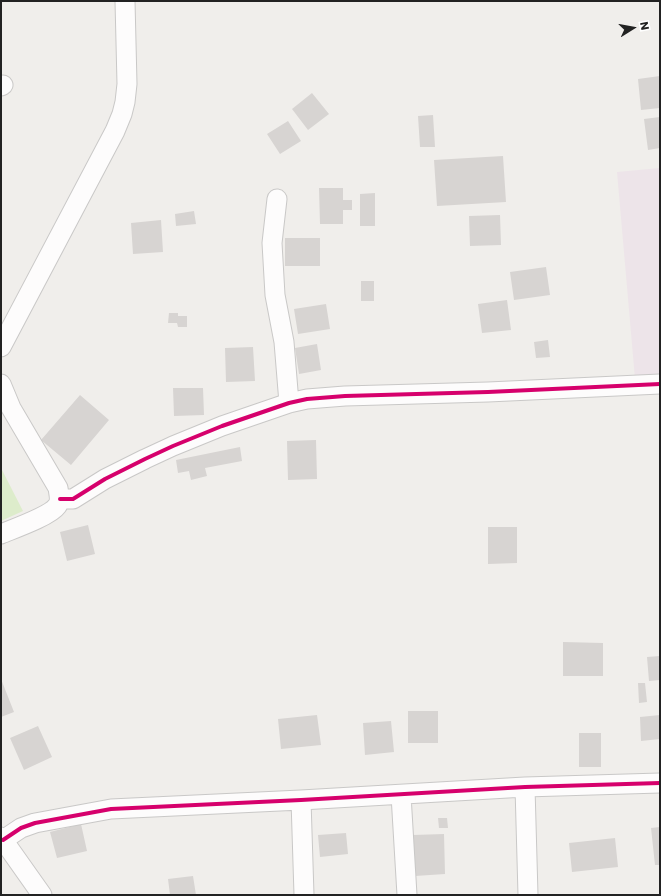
<!DOCTYPE html>
<html>
<head>
<meta charset="utf-8">
<style>
	body { margin:0 }
	#map { position:relative; width:661px; height:896px; overflow:hidden; background:#f0eeeb; font-family:Poppins,sans-serif }
	canvas { display:block }
	.frame { position:absolute; inset:0; border:2px solid #222; pointer-events:none }
	.north { position:absolute; left:613px; top:8px; width:40px; height:40px; -webkit-text-stroke:3px #fff; paint-order:stroke; rotate:79deg; font-size:11px; font-weight:700; line-height:16px; text-align:center; color:#222 }
	.north::after { content:''; display:block; margin:auto; width:14px; height:18px; background:#222; clip-path:polygon(50% 0,100% 100%,50% 72%,0 100%) }
</style>
</head>
<body>
<div id="map">
<canvas width="661" height="896"></canvas>
<div class="frame"></div>
<div class="north">N</div>
</div>
<script>
const context = document.querySelector('canvas').getContext('2d');
context.lineJoin = 'round';
function paint(path, color) { context.fillStyle = color; context.fill(path, 'evenodd'); }
function strokePath(path, color, width, dash) { context.strokeStyle = color; context.lineWidth = width; context.lineCap = dash ? 'butt' : 'round'; context.setLineDash(dash || []); context.stroke(path); }
paint(new Path2D(`
	M660,168V377L635,379L617,172Z`), '#ede4e9');
paint(new Path2D(`
	M1,468L23,511L1,521Z`), '#ddeccb');
paint(new Path2D(`
	M660,76V108L641,110L638,79Z
	M312,93L329,114L308,130L292,109Z
	M433,115L435,147H420L418,116Z
	M660,117V148L648,150L644,119Z
	M288,121L301,141L280,154L267,134Z
	M503,156L506,202L437,206L434,160Z
	M319,188H343V200H352V210H343V224H320Z
	M375,193V226H360V194Z
	M194,211L196,224L176,226L175,214Z
	M500,215L501,245L470,246L469,216Z
	M161,220L163,252L133,254L131,223Z
	M285,238H320V266H285Z
	M546,267L550,295L514,300L510,272Z
	M361,281H374V301H361Z
	M507,300L511,330L482,333L478,304Z
	M326,304L330,329L298,334L294,309Z
	M169,313H178V316H187V327H178L177,323H168Z
	M548,340L550,357L536,358L534,342Z
	M317,344L321,370L299,374L295,348Z
	M253,347L255,381L226,382L225,348Z
	M173,388H203L204,415L174,416Z
	M80,395L109,420L71,465L41,440Z
	M316,440L317,479L288,480L287,441Z
	M240,447L242,461L205,468L207,476L191,480L189,471L178,473L176,460Z
	M88,525L95,554L67,561L60,532Z
	M488,527H517V563L488,564Z
	M563,642L603,643V676H563Z
	M660,656V680L649,681L647,657Z
	M1,679L14,712L1,717Z
	M638,683H645L647,702L639,703Z
	M408,711H438V743H408Z
	M317,715L321,745L281,749L278,719Z
	M660,715V739L641,741L640,717Z
	M391,721L394,752L365,755L363,723Z
	M38,726L52,757L24,770L10,738Z
	M579,733H601V767H579Z
	M438,818H447L448,828H439Z
	M81,824L87,851L57,858L50,832Z
	M660,827V865H655L651,828Z
	M346,833L348,854L320,857L318,835Z
	M444,834L445,874L415,876L413,835Z
	M615,838L618,867L572,872L569,843Z
	M193,876L196,895H170L168,879Z`), '#d7d4d2');
const minor = new Path2D(`
	M1,86L3,85
	M277,199L272,243L275,295L284,342L289,403
	M1,347L115,131L122,114L125,102L127,84L125,1
	M1,384L11,408L58,488C59,495 61,501 57,506C50,516 13,529 1,534
	M60,499H73L105,479L145,459L173,446L222,426L289,403L307,399L345,396L488,392L660,384
	M525,787L528,895
	M401,795L407,895
	M301,800L304,895
	M1,837L42,895
	M3,840L21,828L35,823L111,809L301,800L525,787L660,783`);
strokePath(minor, '#c9c8c7', 21);
strokePath(minor, '#fdfcfc', 19);
strokePath(new Path2D(`
	M60,499H73L105,479L145,459L173,446L222,426L289,403L307,399L345,396L488,392L660,384
	M3,840L21,828L35,823L111,809L301,800L525,787L660,783`), '#d6006c', 4);
</script>
</body>
</html>
